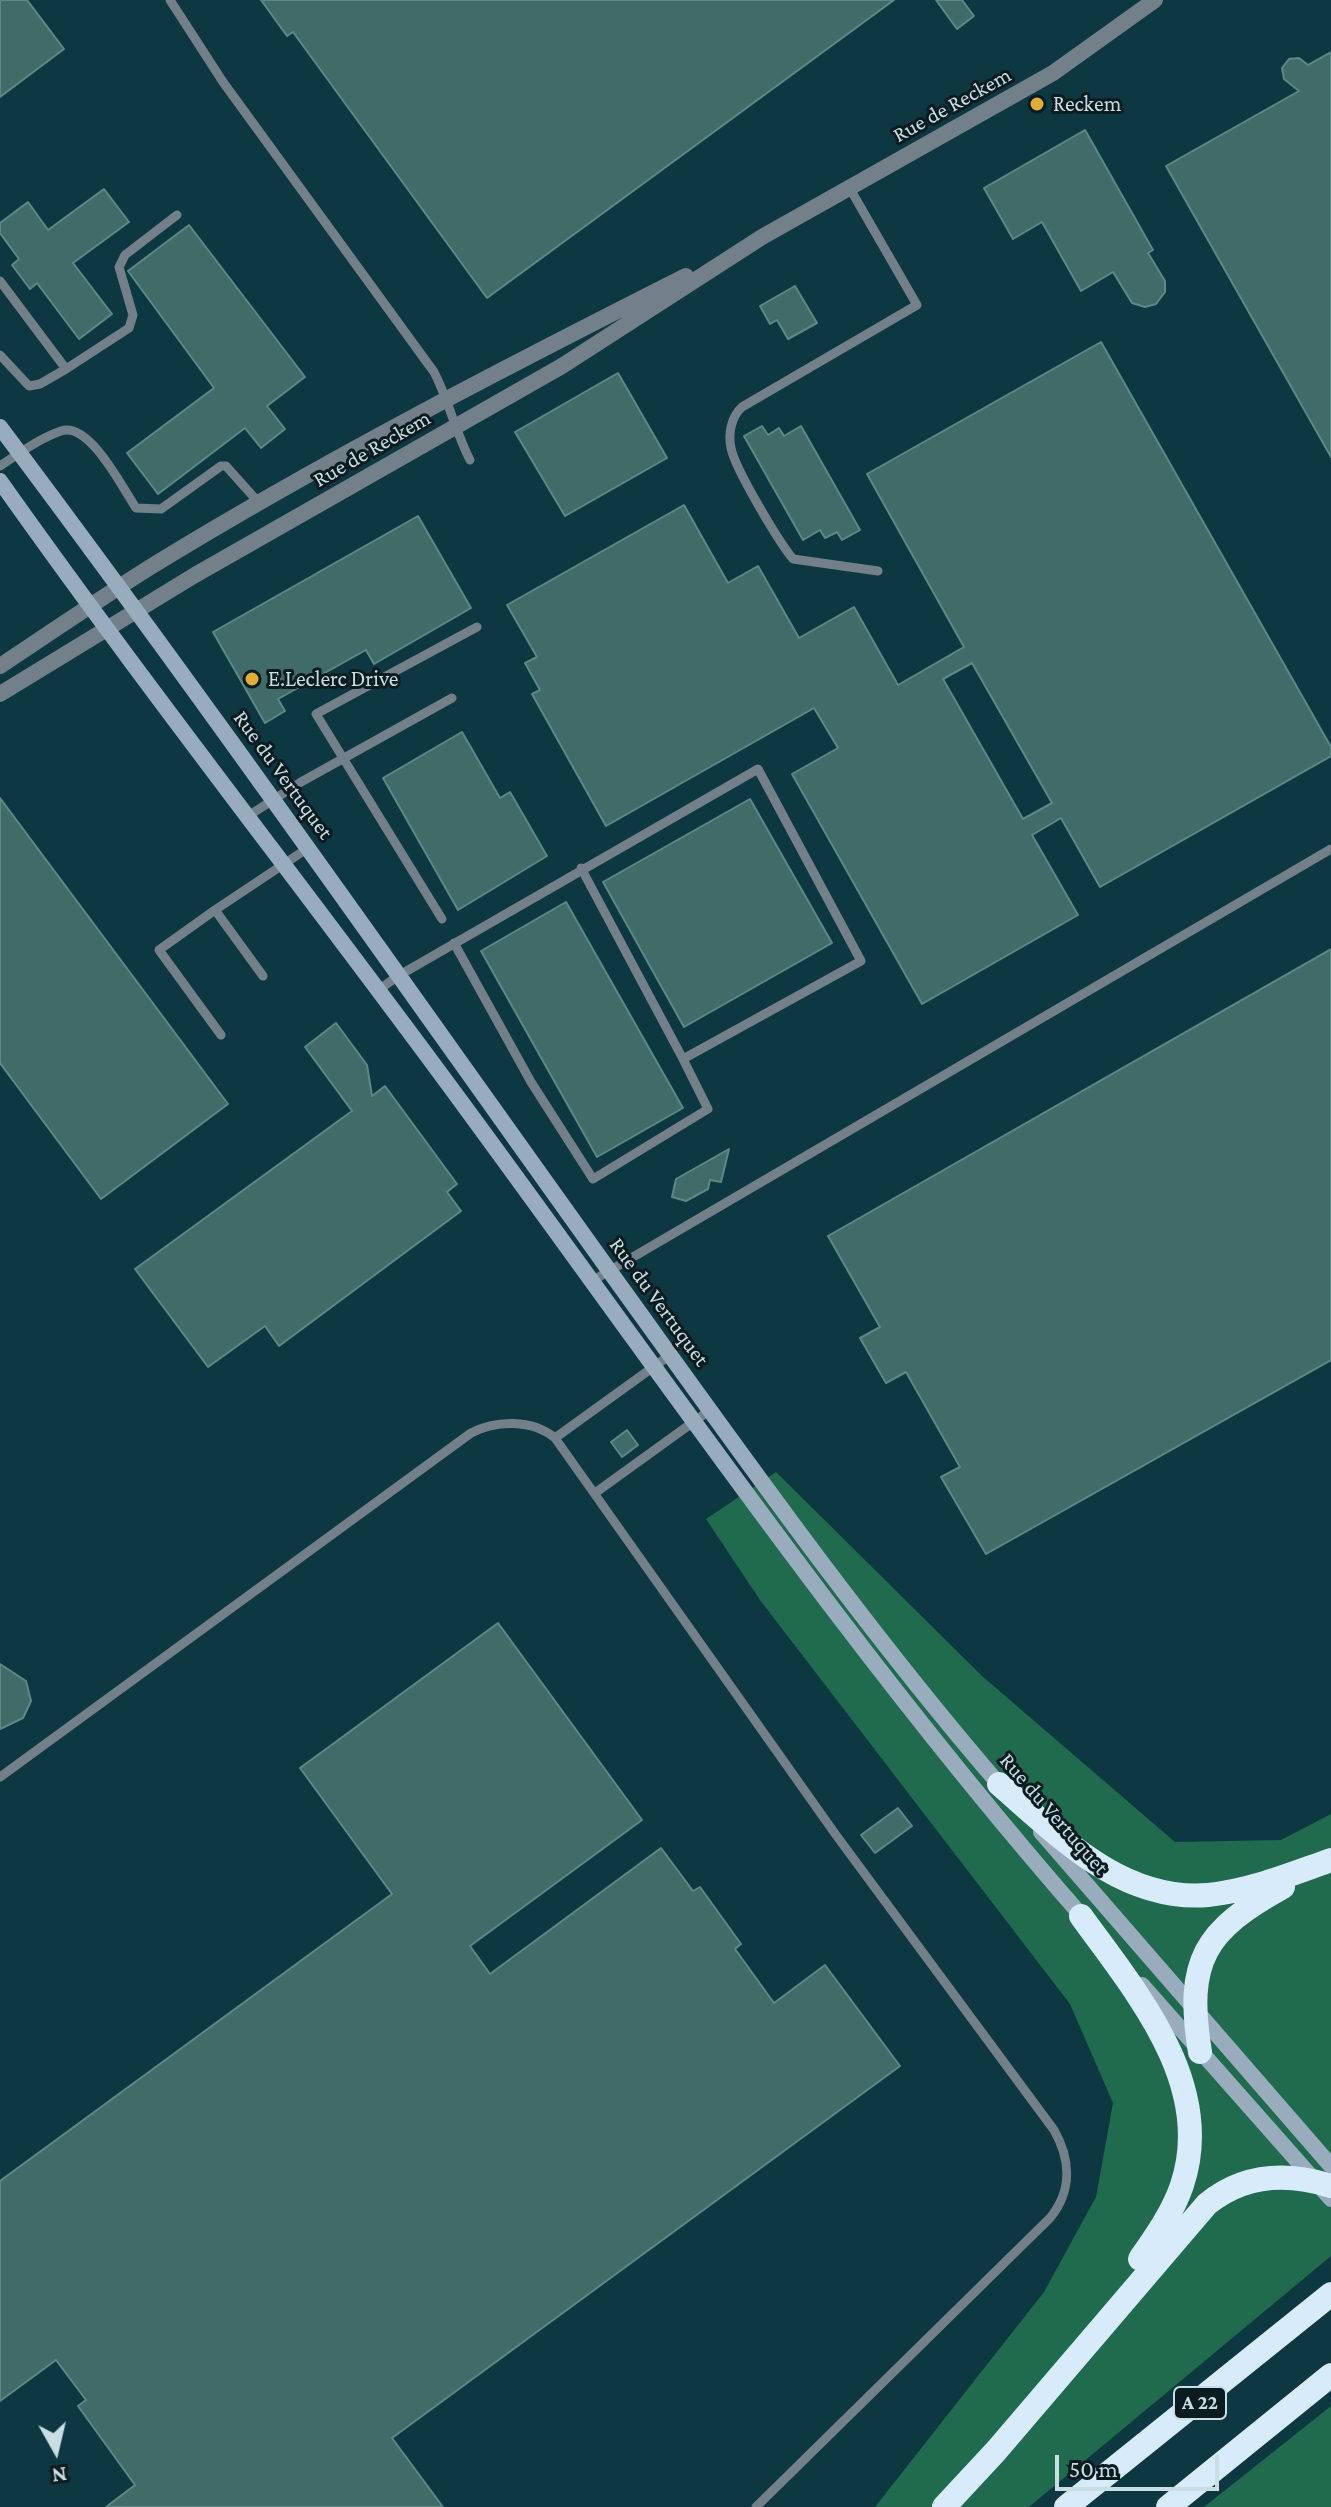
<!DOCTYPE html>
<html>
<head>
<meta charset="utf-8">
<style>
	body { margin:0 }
	#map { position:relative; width:1331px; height:2507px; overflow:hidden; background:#0d3841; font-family:"Crimson Pro",serif }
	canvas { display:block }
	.north { position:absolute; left:16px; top:2411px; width:80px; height:80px; -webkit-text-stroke:6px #0b1c21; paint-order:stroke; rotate:172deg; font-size:22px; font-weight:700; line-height:32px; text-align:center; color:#c8dee3 }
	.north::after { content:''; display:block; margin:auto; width:28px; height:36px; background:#c8dee3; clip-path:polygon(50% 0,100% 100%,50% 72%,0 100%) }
	.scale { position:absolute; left:1055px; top:2455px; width:164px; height:36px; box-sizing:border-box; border:4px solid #c8dee3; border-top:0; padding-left:10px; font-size:24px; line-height:28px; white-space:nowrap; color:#c8dee3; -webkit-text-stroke:6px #0b1c21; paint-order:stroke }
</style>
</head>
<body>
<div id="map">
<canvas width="1331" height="2507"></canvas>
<div class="north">N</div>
<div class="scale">50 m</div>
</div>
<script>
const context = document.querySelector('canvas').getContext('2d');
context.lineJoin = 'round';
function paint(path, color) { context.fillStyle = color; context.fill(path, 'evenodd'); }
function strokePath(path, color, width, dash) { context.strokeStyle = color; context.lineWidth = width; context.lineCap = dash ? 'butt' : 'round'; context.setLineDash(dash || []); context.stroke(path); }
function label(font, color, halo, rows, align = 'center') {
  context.font = font + ' "Crimson Pro",serif'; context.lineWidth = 6; context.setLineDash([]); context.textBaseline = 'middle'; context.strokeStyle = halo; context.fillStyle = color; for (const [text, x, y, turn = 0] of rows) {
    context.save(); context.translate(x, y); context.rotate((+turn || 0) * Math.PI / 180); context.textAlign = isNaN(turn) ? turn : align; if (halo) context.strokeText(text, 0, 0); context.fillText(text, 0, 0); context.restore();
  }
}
paint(new Path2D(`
	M776,1472L982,1676L1175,1842L1281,1840L1331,1814V2256L1029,2507H875L1044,2292L1096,2197L1113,2103L1070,2004L760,1600L706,1519Z
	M1331,2406V2507H1204Z`), '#206a4e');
const building = new Path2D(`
	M0,0H27L64,49L0,97Z
	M261,0H894L487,298L293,32L287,36Z
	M936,0H962L974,16L957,29Z
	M1331,52V457L1166,166L1299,91L1284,79L1282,68L1289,59L1299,58L1308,65Z
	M1085,130L1153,250L1148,253L1165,281V292L1156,304L1145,307L1132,303L1113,272L1081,291L1042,222L1013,239L984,188Z
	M104,189L129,222L73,263L112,314L79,339L37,283L30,289L12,265L19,259L0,233V223L28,202L48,230Z
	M189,225L305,377L267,406L285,429L261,448L245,428L158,494L127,453L214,388L128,271Z
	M795,286L817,323L788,339L777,320L770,324L760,306Z
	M1101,342L1331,747V756L1100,887L1061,818L1032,835L1078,915L922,1004L792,774L838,748L814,708L606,826L532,694L540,690L525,663L537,657L507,605L684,505L728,583L758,566L799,638L854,607L898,685L964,647L867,474ZM972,663L1052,803L1023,819L943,679Z
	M618,373L667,458L565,516L515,432Z
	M762,426L768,435L779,428L784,436L801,426L860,530L842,540L837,532L825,538L820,530L803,540L744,436Z
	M418,516L471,608L374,664L366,650L278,699L285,711L265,723L213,632Z
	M462,732L500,798L510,792L547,856L458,910L383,778Z
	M0,798L228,1104L101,1199L0,1063Z
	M750,799L832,943L684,1027L603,882Z
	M566,902L683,1108L597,1157L481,951Z
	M1331,949V1360L986,1554L941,1477L960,1467L906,1372L886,1383L860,1338L880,1327L828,1236Z
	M336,1023L367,1065L372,1096L385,1086L457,1184L447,1192L461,1211L279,1346L265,1326L208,1367L135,1269L352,1111L305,1047Z
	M729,1149L721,1182L710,1180L708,1189L686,1201L672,1197L676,1179Z
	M627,1430L638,1445L622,1457L611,1442Z
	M498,1623L642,1820L470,1946L490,1974L661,1848L693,1891L700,1887L741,1944L735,1949L774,2003L825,1965L900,2066L392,2438L443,2507H106L135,2485L78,2406L86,2400L56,2360L0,2401V2181L392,1894L300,1768Z
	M0,1664L26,1681L31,1701L23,1718L0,1729Z
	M898,1808L912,1826L875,1853L861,1835Z`);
paint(building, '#406b68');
strokePath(building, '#5c8885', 2);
strokePath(new Path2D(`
	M170,0L223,82L434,372C449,401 455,431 470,460
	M849,187L917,305L742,407C731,417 728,434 731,448C735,469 779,542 793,559L878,571
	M0,281L66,369L129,328L133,315L119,267L125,255L177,215
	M0,355L29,386L40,384L66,369
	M0,466C18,454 40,438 61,431C89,421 122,487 136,508L161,509L221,466H226L260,504
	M245,818L301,782L452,698
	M581,868L683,1059
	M215,910L159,950L221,1035
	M442,919L316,714L477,627
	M263,976L215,910L308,848
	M377,991L398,976L758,769L861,961L683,1059L708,1109L593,1179L531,1082L454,943
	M592,1281L1331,849
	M555,1438L670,1355
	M595,1493L710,1410
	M0,1777L471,1433C496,1420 532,1419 555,1438L836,1835L1054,2130C1071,2160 1072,2191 1050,2218L756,2507`), '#73808a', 9);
strokePath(new Path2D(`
	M0,666C51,632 101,598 152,566C325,460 506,367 686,276
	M0,694L195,575L562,366L762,237L1053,73L1155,0`), '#73808a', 16);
strokePath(new Path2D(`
	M0,427C208,704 406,987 608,1269C736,1446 861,1625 1004,1790
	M0,481C150,693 311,897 465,1107C668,1383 861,1665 1087,1922
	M1041,1832L1331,2166
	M1142,1985L1331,2199`), '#98acbd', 16);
strokePath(new Path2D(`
	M999,1784C1059,1836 1122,1902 1208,1895C1250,1891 1291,1874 1331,1860
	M1081,1916C1135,1991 1216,2084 1182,2185C1173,2212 1156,2236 1140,2259
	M1200,2052C1185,1960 1205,1930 1283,1887
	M944,2507L996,2451L1207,2204C1244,2174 1287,2172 1331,2186
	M1066,2507L1331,2294
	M1168,2507L1331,2375`), '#d8ebfb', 24);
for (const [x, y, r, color] of [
	[1037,104,8,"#e1af34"],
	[252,679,8,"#e1af34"]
]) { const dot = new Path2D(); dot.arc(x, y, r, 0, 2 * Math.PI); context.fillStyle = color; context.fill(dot); strokePath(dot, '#0b1c21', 3); }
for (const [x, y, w] of [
	[1200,2403,52]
]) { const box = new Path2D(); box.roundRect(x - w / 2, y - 16, w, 32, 6); context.fillStyle = '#0b1c21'; context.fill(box); strokePath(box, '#c8dee3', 2); }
label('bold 20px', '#c8dee3', null, [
	["A 22",1200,2403]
]);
label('22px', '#c8dee3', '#0b1c21', [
	["Reckem",1053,104],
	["E.Leclerc Drive",268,679]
], 'left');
label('22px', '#c8dee3', '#0b1c21', [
	["Rue de Reckem",952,105,-29],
	["Rue de Reckem",372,449,-30],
	["Rue du Vertuquet",283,775,54],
	["Rue du Vertuquet",659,1302,54],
	["Rue du Vertuquet",1054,1814,49]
]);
</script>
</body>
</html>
